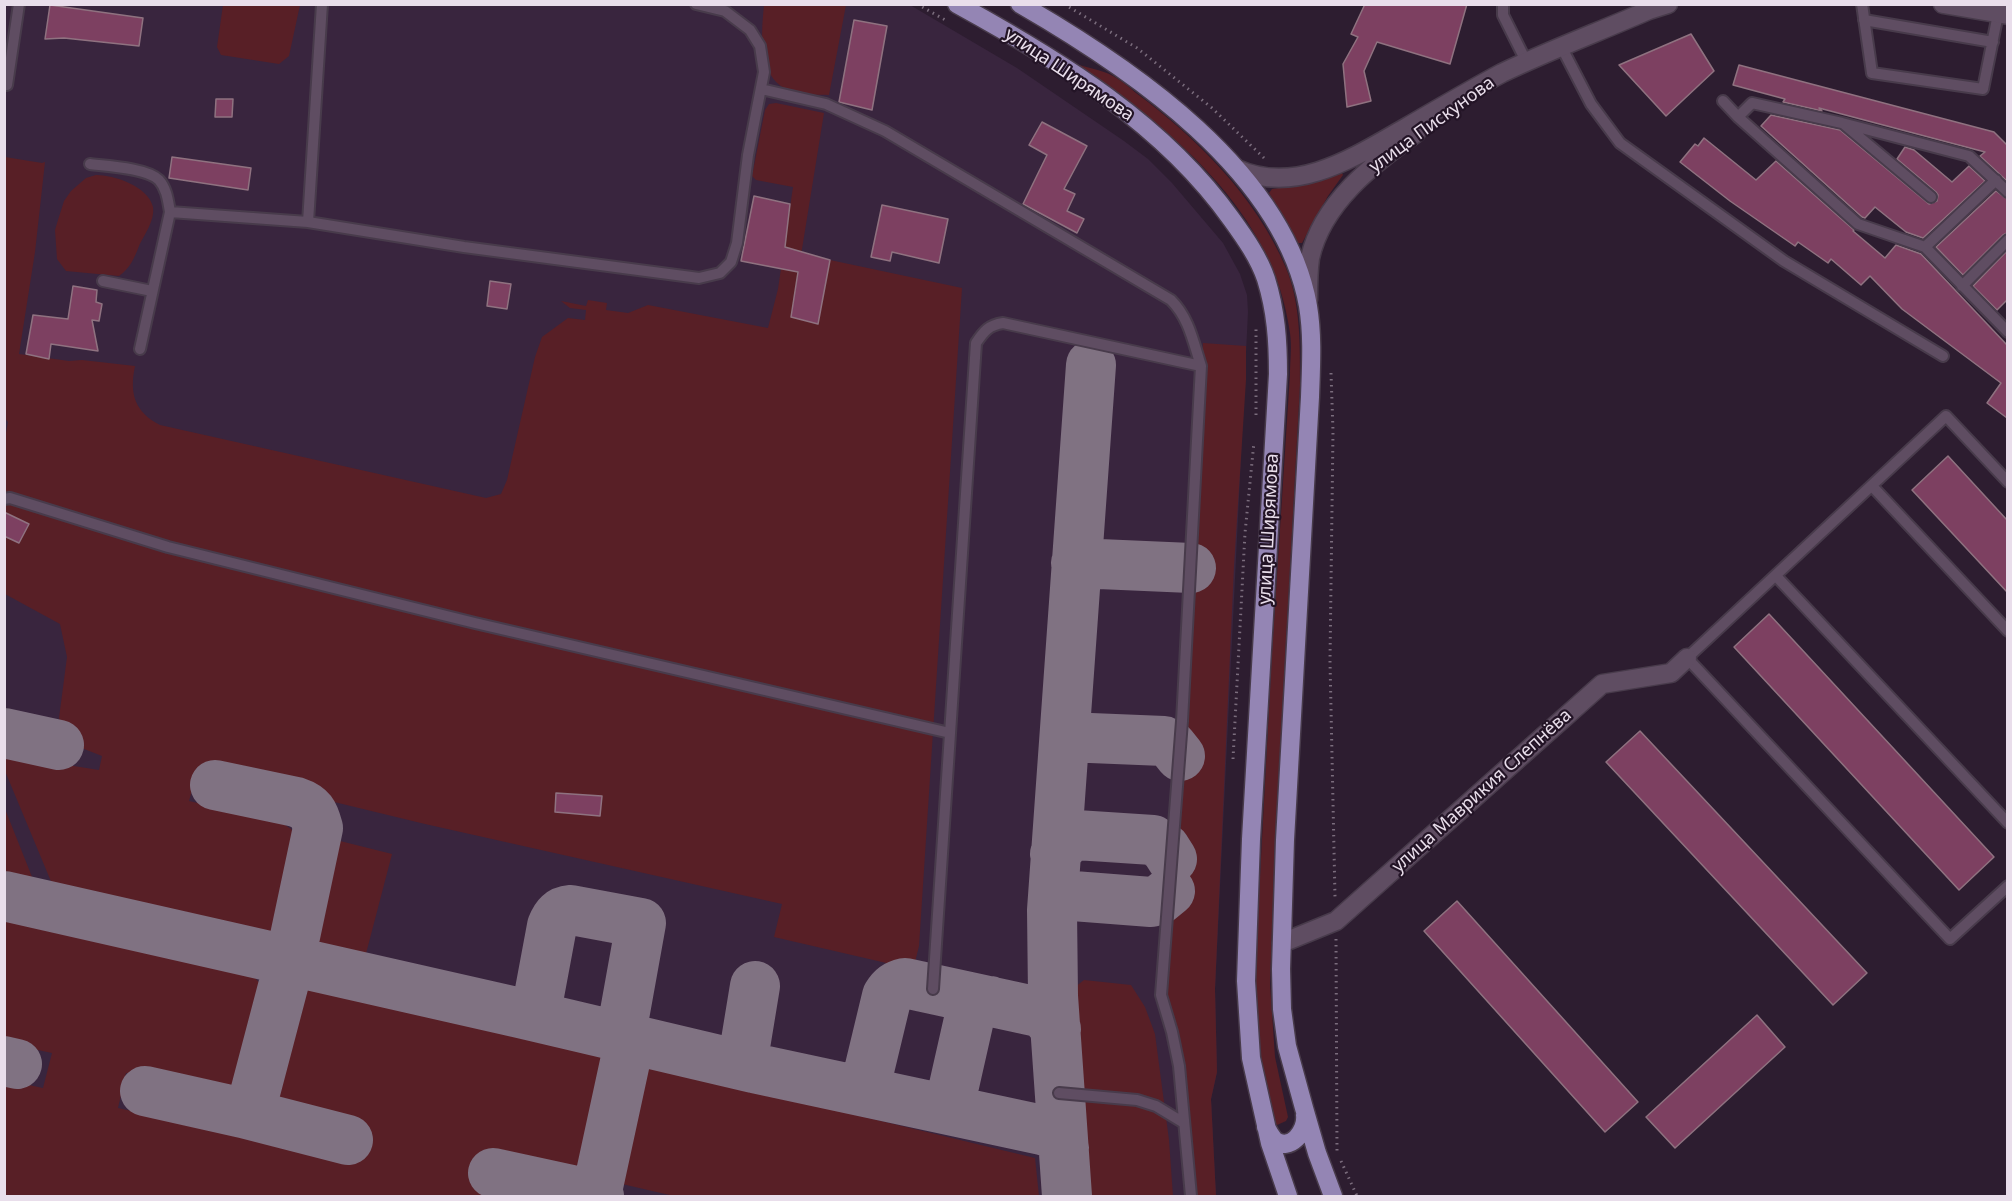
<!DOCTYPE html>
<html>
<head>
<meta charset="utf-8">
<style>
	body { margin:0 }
	#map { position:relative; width:2012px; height:1201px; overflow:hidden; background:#2d1d30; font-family:"Noto Sans",sans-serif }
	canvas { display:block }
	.frame { position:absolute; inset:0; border:6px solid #e9deeb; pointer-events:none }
</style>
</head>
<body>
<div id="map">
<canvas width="2012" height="1201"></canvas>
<div class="frame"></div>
</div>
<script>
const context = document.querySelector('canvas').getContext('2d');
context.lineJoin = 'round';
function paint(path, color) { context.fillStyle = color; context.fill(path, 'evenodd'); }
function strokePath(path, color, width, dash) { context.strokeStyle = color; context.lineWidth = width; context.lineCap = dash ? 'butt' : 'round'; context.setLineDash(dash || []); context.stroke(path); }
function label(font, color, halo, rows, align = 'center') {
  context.font = font + ' "Noto Sans",sans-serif'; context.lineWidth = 4.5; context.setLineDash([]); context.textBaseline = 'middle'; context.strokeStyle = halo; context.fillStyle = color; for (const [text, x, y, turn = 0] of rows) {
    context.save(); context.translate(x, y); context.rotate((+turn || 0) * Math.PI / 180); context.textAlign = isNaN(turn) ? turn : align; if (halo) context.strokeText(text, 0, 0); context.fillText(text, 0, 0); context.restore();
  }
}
paint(new Path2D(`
	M5,5H910L1017,68L1124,141L1148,159L1172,183L1223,243L1240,274L1247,295L1248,312L1215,989L1217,1072L1211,1099L1216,1196H5Z`), '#39253e');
paint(new Path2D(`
	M223,5H300L289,56L279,64L221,55L217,47Z
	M764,5H846L829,95C818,94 806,96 796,93C757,83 761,36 764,5Z
	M1076,64C1089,68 1107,71 1118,79C1125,83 1130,88 1136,93C1197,138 1256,197 1286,268C1301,304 1300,346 1300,385L1275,843L1270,984L1275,1057L1288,1117L1286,1121L1277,1125L1274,1122L1261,1057L1254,988L1272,653L1290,374C1290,361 1292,347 1290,333C1275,213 1170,127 1076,64Z
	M776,103L824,113L791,317L818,324L830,260L962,288L919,946L915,962L908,968L774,937L782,904L425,824L198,769L189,801L282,823L291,829L296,837L272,936L259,947L60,903L5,771L4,755L99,770L102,756L79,747L64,734L59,718L67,657L60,624L5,594L4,444L8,422L4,417L5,157L42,163L45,162L35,252L19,354L69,361L82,360L135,366C129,394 135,412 160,425L486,498L501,494L507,480L535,357L542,337L568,318L585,320L586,310L570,308L561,301L586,306L588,300L607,303L606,310L628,313L648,305L768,328L778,289L793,187L756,180L752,176L765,110L769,104Z
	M1341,171L1343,175L1328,196L1302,243H1298L1269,193L1272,189L1298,185Z
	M96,175C114,175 148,186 153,207C155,221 144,235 139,246C134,259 130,268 119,276L66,271L57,259L55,230L58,220L64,201L71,191L86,178Z
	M1203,343L1246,346V380L1234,566L1215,989L1217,1072L1211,1099L1216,1196H1192L1162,987Z
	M5,809L40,897L5,890Z
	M332,839L392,854L362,969L306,959L296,948L318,846Z
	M5,919L250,972L262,986L238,1099L126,1073L118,1108L357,1161L364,1128L258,1104L283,997L300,983L612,1055L591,1178L478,1154L473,1186L520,1196H5V1080L43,1088L52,1053L5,1043Z
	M1084,980L1131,985L1145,1007L1155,1034L1169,1140L1173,1196H1086L1070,991Z
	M631,1061L1035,1158L1039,1196H674L609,1181Z`), '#581f26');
strokePath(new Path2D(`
	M1076,563L1191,568
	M4,733L59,745
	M1066,737L1164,741L1172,746L1180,756
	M215,785L296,802C311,807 314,813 318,828L290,960L255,1093L251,1105L243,1113
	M1055,854L1065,842L1076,835L1153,840L1165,848L1172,859
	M4,896L520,1013L753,1068L1042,1130C1054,1133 1059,1137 1064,1148
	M1052,910L1060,901L1073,896L1151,902L1159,900L1170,891
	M520,1013L535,1008L538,1001L552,926C556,916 560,911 571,910L641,923L623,1023C619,1033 610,1032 602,1032
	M4,1061L17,1064
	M753,1068L747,1062L744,1053L755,986
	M850,1088L867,1079L887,996C892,988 896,985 905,983L1043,1013L1056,1029
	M145,1091L243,1113L348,1140
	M940,1107L948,1103L951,1099L970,1015L973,1010L990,1001
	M493,1173L599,1196
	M596,1196L630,1039
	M1067,1196L1053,996L1052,910L1091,365`), '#807282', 50);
const building = new Path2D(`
	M1365,4H1467L1450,64L1377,42L1364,71L1371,101L1347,107L1343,64L1358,37L1351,34Z
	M50,5L143,18L139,46L64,38L45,39Z
	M854,20L887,26L872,110L839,102Z
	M1691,34L1714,71L1666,116L1619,65Z
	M1739,65L1994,132L2007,145V181L1980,156L1985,152L1819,108L1822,111L1783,102L1785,99L1733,85Z
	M216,99H233L232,117H215Z
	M1771,115L1840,130L1929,204L1937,201L1938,195L1936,192L1897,159L1905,147L1914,150L1952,182L1969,166L1985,181L1923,238L1906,232L1875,207L1865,218L1862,217L1761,126Z
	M1042,122L1087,146L1064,189L1075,194L1067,211L1084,219L1077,233L1023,204L1047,155L1029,145Z
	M1704,138L1756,180L1776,161L1854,230L1853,231L1885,258L1896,245L1921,254L2007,345V418L1987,403L2001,383L1902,309L1870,276L1861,285L1831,259L1828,263L1798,242L1795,246L1730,201L1680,162L1695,144L1698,146Z
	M172,157L251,168L248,190L169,178Z
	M1996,191L2007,199V233L2003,235L1963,275L1936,247Z
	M754,196L790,204L785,247L830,260L818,324L791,317L798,272L741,261Z
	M882,205L948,219L939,263L892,252L890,261L871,257Z
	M2007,251V300L1997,310L1973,286Z
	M490,281L511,284L507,309L487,306Z
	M73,286L97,290L96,302L102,304L99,321L92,320L98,351L51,344L49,359L26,354L33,315L68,319Z
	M1948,456L2007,520V592L1912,490Z
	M4,512L29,524L19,543L4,536Z
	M1769,614L1994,857L1959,890L1734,647Z
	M1640,731L1867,973L1833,1005L1606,762Z
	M556,793L602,796L600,816L555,812Z
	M1457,901L1638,1102L1605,1132L1424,931Z
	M1757,1015L1785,1047L1675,1148L1646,1117Z`);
paint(building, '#7d4061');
strokePath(building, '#8f7280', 1.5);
const lane = new Path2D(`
	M322,4L308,222L464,247L699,278L720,273L731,262L737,243L748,155L764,72L760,46L750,30L725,11L696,4
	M1503,4V15L1527,63
	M1862,4L1872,73L1983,89L1998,14
	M1864,20L1993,42
	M1562,48L1591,104L1620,143L1784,261L1943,356
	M7,85L19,4
	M761,89L826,104L885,131L1171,300C1189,318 1193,341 1201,366L1182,721L1161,995L1172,1032L1179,1066L1191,1196
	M1723,101L1738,117
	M1845,125L1931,197
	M90,164C107,166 147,168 159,180C167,189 168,201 170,212
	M2008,192L1969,156L1842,123L1752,103L1738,117L1858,224L1925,247L2008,332
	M1925,247L1996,180
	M103,281L152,291
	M1962,286L2008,240
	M140,349L170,212L308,222
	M2008,482L1946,416L1687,658L1950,939L2008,886
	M1872,486L2008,631
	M4,499L10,498L168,547L475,623L950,733
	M1776,576L2008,823
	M933,989L976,343C984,331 989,325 1003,323L1201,366
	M1059,1093L1137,1100L1156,1106L1184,1123`);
const street = new Path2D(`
	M1282,943L1336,921L1602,684L1671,673L1687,658`);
const secondary = new Path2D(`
	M1943,4L2008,15
	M1237,169C1297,196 1356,156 1407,127C1438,109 1470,90 1502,73C1550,50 1601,31 1649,10L1668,4
	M1308,300C1308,286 1308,272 1310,258C1322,203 1373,164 1416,133`);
const primary = new Path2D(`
	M957,4C1059,60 1164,124 1232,220C1245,238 1259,258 1266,279C1276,311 1278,341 1278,374L1251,839L1246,981L1251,1058L1270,1143L1288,1196
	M1020,4C1131,68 1284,171 1308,306C1313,336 1311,367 1310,397L1285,840L1281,969L1282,1009L1287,1046L1304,1108L1317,1153L1333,1196
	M1266,1127C1268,1131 1271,1136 1274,1140C1290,1153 1307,1131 1305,1115`);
strokePath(lane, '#483b4b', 14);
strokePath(street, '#483b4b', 21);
strokePath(secondary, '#483b4b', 21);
strokePath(primary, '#483b4b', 21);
strokePath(new Path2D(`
	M917,4L947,21
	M1064,4L1137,48L1212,108L1264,158
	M1331,373L1333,431L1330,661L1335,897
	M1256,415V325
	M1233,759L1245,533L1254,442
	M1336,939L1337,1152
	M1341,1161L1357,1196`), '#7b6d7d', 3, [1.5, 4.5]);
strokePath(lane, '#5f4d62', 10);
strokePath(street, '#5f4d62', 18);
strokePath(secondary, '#5f4d62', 18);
strokePath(primary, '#9485b4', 18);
label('18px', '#e9deeb', '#231426', [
	["улица Ширямова",1069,75,34],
	["улица Пискунова",1432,125,-36],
	["улица Ширямова",1269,529,-87],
	["улица Маврикия Слепнёва",1482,791,-42]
]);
</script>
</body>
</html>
